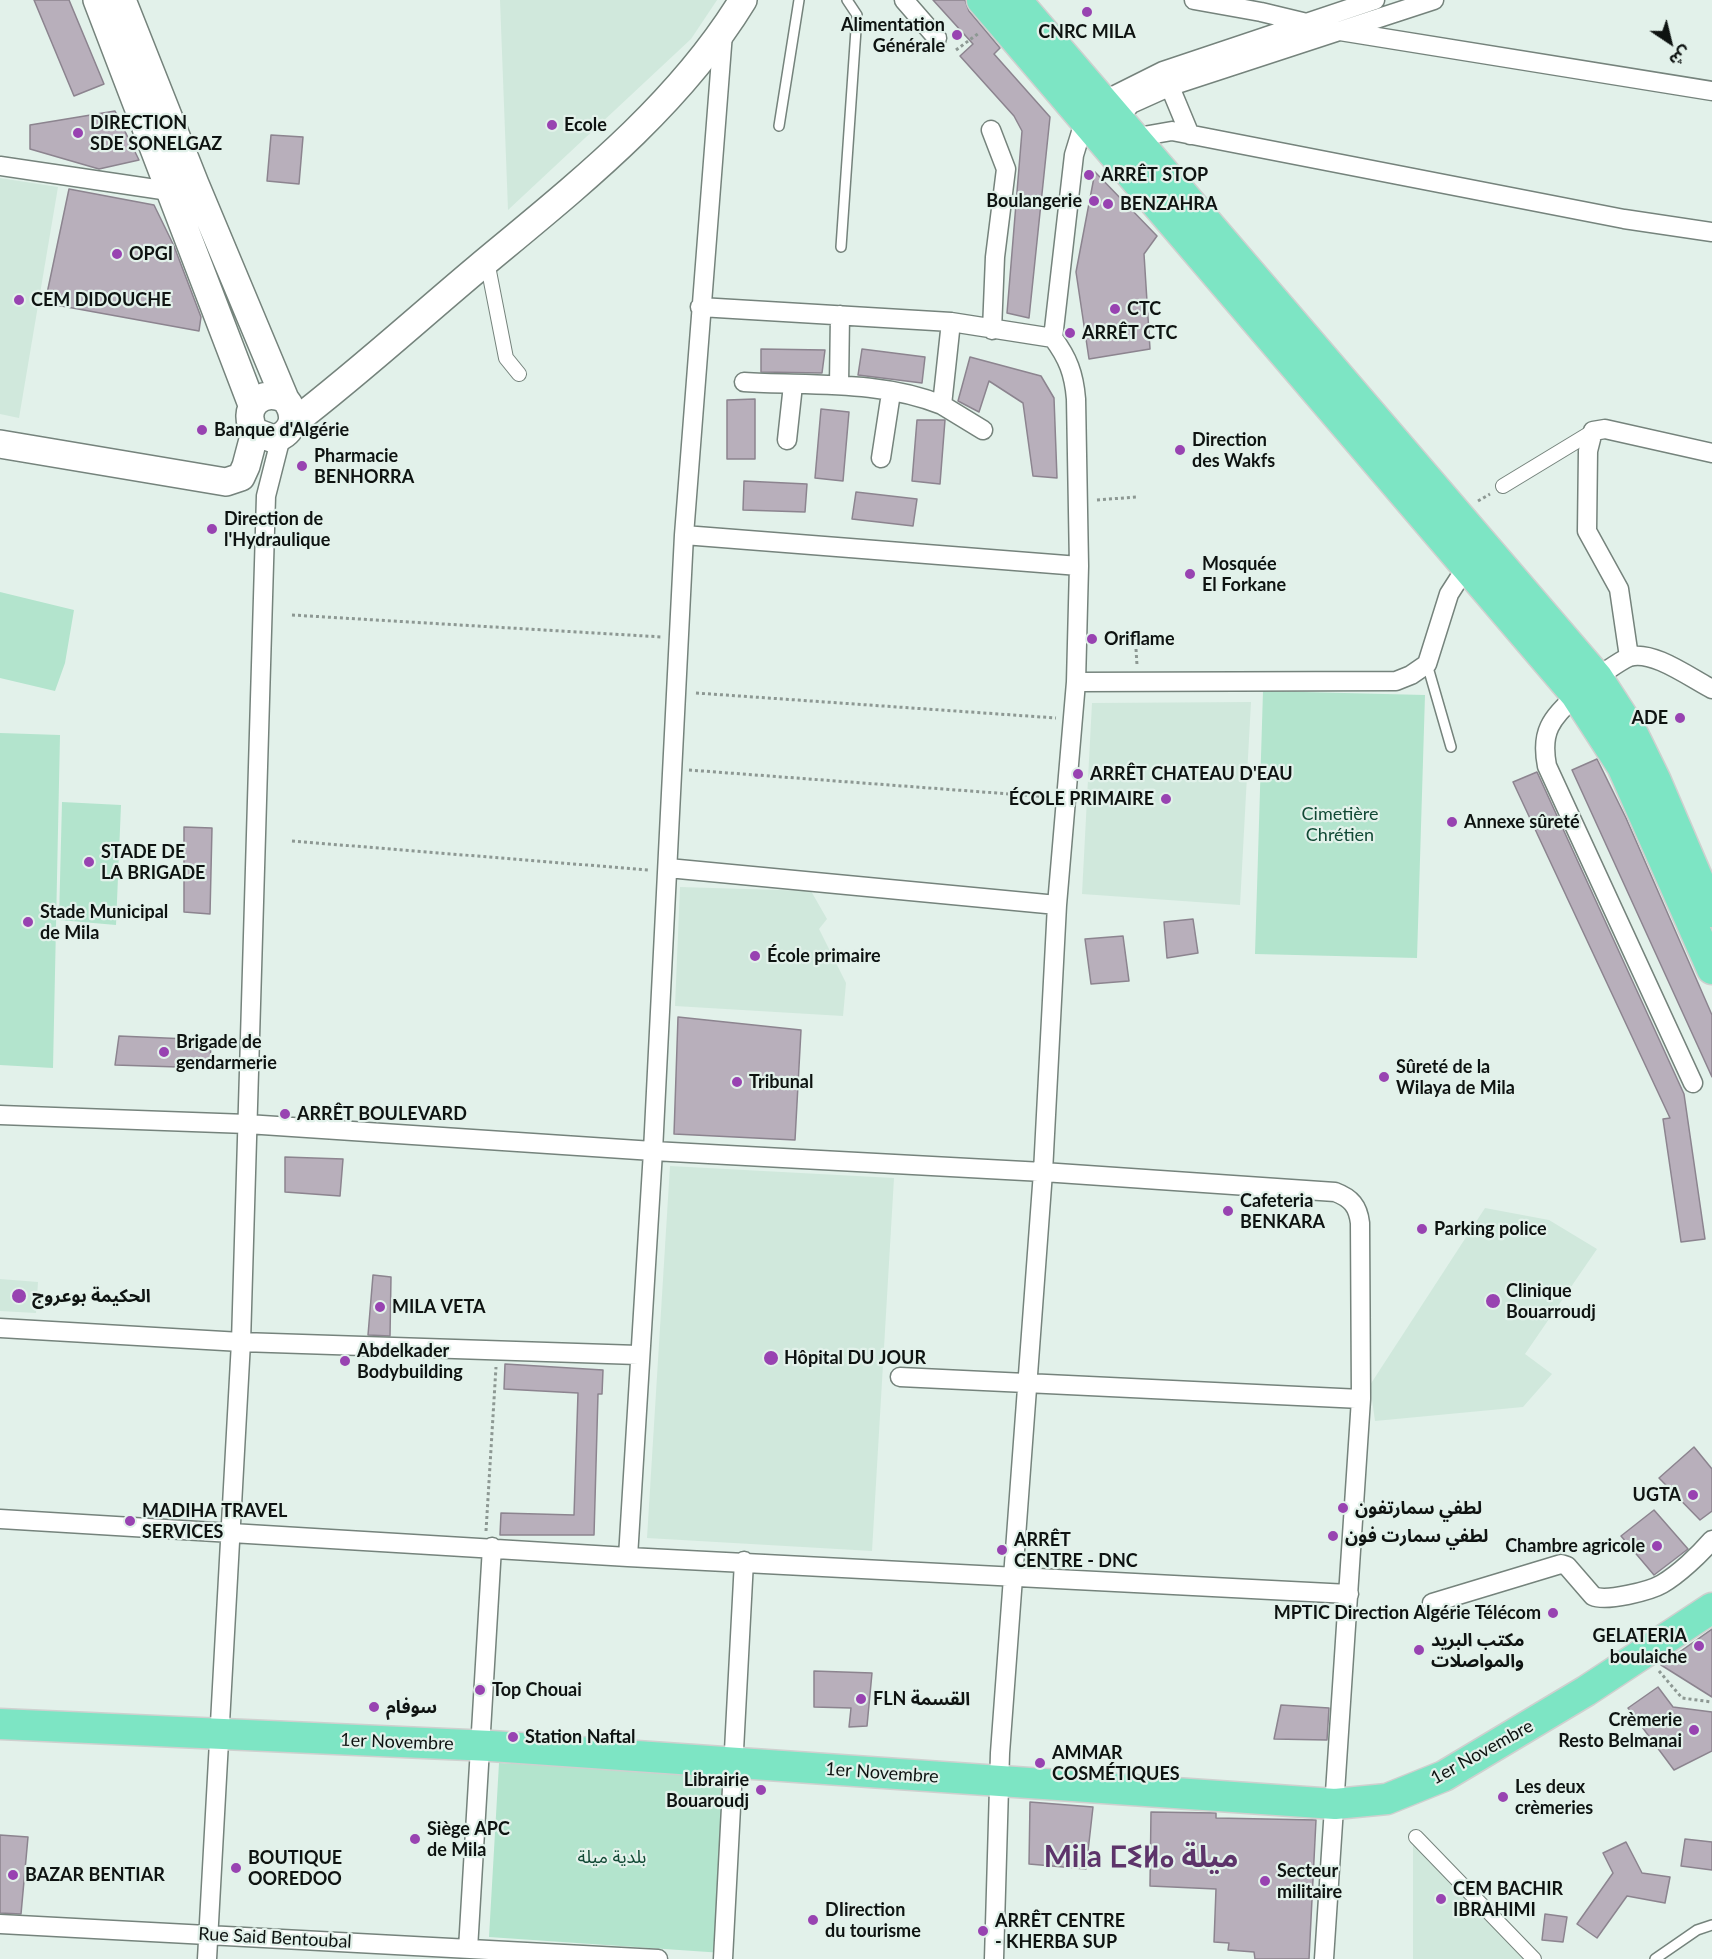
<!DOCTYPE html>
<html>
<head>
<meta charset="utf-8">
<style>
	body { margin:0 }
	#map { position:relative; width:1712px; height:1959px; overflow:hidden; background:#e2f1ea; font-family:Lato,"Noto Sans Arabic",sans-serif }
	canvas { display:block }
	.north { position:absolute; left:1640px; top:12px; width:60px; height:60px; -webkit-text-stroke:4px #e2f1ea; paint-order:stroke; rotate:145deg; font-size:16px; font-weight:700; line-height:24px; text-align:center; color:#0e1311 }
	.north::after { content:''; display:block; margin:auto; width:21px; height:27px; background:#0e1311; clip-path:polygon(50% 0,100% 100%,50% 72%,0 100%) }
</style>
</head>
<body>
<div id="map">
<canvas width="1712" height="1959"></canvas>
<div class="north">ش</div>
</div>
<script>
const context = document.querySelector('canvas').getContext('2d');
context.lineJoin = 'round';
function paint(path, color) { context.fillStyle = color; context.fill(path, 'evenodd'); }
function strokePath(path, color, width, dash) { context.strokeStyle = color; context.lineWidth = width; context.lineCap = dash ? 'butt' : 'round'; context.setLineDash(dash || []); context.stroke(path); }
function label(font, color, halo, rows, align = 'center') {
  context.font = font + ' Lato,"Noto Sans Arabic","Noto Sans Tifinagh",sans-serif'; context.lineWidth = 4.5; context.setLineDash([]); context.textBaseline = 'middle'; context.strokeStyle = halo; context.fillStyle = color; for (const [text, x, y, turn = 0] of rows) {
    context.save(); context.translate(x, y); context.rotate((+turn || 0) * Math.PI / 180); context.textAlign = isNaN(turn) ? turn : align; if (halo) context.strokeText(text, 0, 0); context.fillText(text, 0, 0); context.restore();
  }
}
paint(new Path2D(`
	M500,0H717L691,39L508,210Z
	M0,178L58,187L19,418L0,414Z
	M1251,702L1240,905L1082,894L1092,703Z
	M680,887L811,891L827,919L819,929L846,983L843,1016L675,1006Z
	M670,1166L894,1178L872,1551L647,1538Z
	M1485,1208L1549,1220L1597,1249L1525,1354L1552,1374L1523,1407L1375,1421L1370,1385Z
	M0,1279L38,1282L36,1313L0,1311Z
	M1413,1840L1524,1959H1413Z`), '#d0e8dc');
paint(new Path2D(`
	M0,592L74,610L65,663L55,691L0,678Z
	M1263,691L1425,695L1417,958L1255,954Z
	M0,733L60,735L53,1068L0,1065Z
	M62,802L121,805L116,925L59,920Z
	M499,1763L733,1774L723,1953L489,1937Z`), '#b3e4cd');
const building = new Path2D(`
	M34,0H69L104,84L74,96Z
	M933,0H965L969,11L1000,48L994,54L1050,117L1029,318L1007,313L1022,131L1014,116L960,56L973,44Z
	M115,111L139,160L99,169L30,149V125Z
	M271,135L303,137L299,184L267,181Z
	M1095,172L1157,236L1144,254L1150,349L1089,359L1076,272Z
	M69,189L154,205L174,246L201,317L199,331L45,303Z
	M761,349L825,350L822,373L761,372Z
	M862,349L925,357L922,383L858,375Z
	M970,357L1041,376L1054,398L1057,478L1033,476L1023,403L989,381L979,412L958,401Z
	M755,399V459H727V400Z
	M821,409L849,412L843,481L815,478Z
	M917,420H945L940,484L912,481Z
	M744,481L807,484L805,512L743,510Z
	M856,492L917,499L913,526L852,519Z
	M1597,759L1626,818L1712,1015V1077L1572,770Z
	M1537,772L1684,1094L1705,1239L1681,1242L1663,1119L1670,1118L1513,782Z
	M184,827L212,828L210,914L184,912Z
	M1193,919L1198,953L1167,958L1164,922Z
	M1123,936L1129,981L1091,984L1085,939Z
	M678,1017L801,1030L795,1140L674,1134Z
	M119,1036L211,1040L210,1068L115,1065Z
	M285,1157L343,1159L340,1196L285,1192Z
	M373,1275L391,1277L390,1336L368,1335Z
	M505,1364L603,1370L602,1394H598L594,1535H500L501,1513L574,1515L578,1393L504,1389Z
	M1694,1447L1712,1469V1511L1700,1520L1659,1478Z
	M1654,1510L1688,1549L1654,1575L1621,1536Z
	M1712,1629V1697L1661,1665Z
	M814,1671L872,1673L867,1726L849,1727L851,1708L814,1707Z
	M1658,1687L1673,1707L1712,1712V1751L1674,1770L1628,1708Z
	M1281,1705L1329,1708L1327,1740L1274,1739Z
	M1030,1802L1093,1807L1086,1869L1029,1864Z
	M1151,1812L1216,1813V1818L1316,1820L1309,1959H1255L1254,1952L1228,1950L1229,1943L1214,1942L1216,1889L1150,1886Z
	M0,1835L28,1837L21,1914L0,1913Z
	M1685,1839L1712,1842V1870L1681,1866Z
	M1626,1842L1642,1873L1670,1877L1665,1903L1627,1896L1597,1938L1577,1924L1613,1873L1603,1853Z
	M1545,1914L1567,1917L1563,1942L1542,1940Z`);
paint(building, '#b8afbb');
strokePath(building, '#8c848f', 1.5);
const service = new Path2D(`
	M779,126L799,0
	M841,247L857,15L847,0
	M1427,664L1451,747
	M1655,1959L1697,1930L1712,1925`);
const pedestrian = new Path2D(`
	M487,261L506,358L519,374
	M1503,486L1592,432
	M1416,1837L1534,1959`);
const minor = new Path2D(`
	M904,0L937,38
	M1194,0L1261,12L1340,31L1712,91
	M1165,75L1190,135
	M1113,124L1131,104L1171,86L1434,0
	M991,130L1006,169L995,257L992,330
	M1132,138L1172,131L1624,219L1712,232
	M0,166L169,191
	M700,307L951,322L1053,338
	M951,322L942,405L983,430
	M744,382C809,386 881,380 942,405
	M839,385L840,315
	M787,440L793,385
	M881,458L891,393
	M684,535L1079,566
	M1629,657L1619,589L1587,531L1588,451L1593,431L1605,429L1712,453
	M1597,677C1607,671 1618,662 1629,657C1652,649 1692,679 1712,689
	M1076,682L1396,681L1411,675L1427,664L1449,594L1467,566
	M1576,695C1552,719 1540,730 1547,766L1693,1083
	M668,868L1057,905
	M0,1115L247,1124L653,1151L1043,1172L1335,1192C1351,1198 1358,1206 1360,1223L1361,1399L1324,1959
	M0,1328L241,1342L638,1355
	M900,1377L1361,1399
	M0,1519L628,1557L1349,1594
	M628,1557L653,1151L684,535L723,33
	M1432,1603L1561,1564L1567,1566L1593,1596C1606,1602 1650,1591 1662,1584C1679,1574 1699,1555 1712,1540
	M0,1924L658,1959
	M468,1949L492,1547
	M207,1959L241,1342L266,496L281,437
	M723,1959L744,1561
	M994,1959L1000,1753L1043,1172L1057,905L1076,682L1079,566L1076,399C1074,374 1068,358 1053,338L1074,155L1085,119L1103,101L1163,71L1375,0`);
const secondary = new Path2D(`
	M97,0L252,405
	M122,0L195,184L285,399C298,415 294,433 274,439L255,432C240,409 261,387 285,399
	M293,423C357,374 416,320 478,268C574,188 677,108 743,0
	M0,444L226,482L241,477L246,466L255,432`);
const primary = new Path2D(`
	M982,0L1576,695L1622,766L1712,969
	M1016,0L1597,677L1630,728L1655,779L1712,912
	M0,1724L491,1746L1335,1804L1387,1799L1444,1776L1586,1691L1712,1608`);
strokePath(service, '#75837c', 12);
strokePath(pedestrian, '#75837c', 16);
strokePath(minor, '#75837c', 21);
strokePath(secondary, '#75837c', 30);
strokePath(primary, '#cfd0cf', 33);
strokePath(new Path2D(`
	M956,50L979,33
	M1097,500L1136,497
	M1478,501L1490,494
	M292,615L662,637
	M1136,649L1137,665
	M696,693L1056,718
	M689,770L1050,797
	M292,841L648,870
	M486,1531L496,1367
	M1659,1671L1682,1698L1712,1702`), '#8d9893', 3, [3, 3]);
strokePath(service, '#fff', 9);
strokePath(pedestrian, '#fff', 14);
strokePath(minor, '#fff', 18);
strokePath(secondary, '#fff', 27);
strokePath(primary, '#7de5c4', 30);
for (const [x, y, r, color] of [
	[1087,12,6,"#9843b1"],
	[957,35,6,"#9843b1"],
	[552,125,6,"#9843b1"],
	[78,133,6,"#9843b1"],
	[1089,175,6,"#9843b1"],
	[1094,201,6,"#9843b1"],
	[1108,204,6,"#9843b1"],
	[117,254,6,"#9843b1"],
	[19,300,6,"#9843b1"],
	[1115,309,6,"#9843b1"],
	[1070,333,6,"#9843b1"],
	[202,430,6,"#9843b1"],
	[1180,450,6,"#9843b1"],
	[302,466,6,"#9843b1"],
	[212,529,6,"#9843b1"],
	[1190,574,6,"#9843b1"],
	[1092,639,6,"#9843b1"],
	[1680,718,6,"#9843b1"],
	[1078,774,6,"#9843b1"],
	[1166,799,6,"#9843b1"],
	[1452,822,6,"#9843b1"],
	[89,862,6,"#9843b1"],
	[28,922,6,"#9843b1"],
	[755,956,6,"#9843b1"],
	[164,1052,6,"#9843b1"],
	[1384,1077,6,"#9843b1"],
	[737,1082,6,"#9843b1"],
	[285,1114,6,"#9843b1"],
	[1228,1211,6,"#9843b1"],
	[1422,1229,6,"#9843b1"],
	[19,1296,8,"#9843b1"],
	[1493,1301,8,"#9843b1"],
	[380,1307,6,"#9843b1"],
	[771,1358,8,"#9843b1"],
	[345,1361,6,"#9843b1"],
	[1693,1495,6,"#9843b1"],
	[1343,1508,6,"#9843b1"],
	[130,1521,6,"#9843b1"],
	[1333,1536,6,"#9843b1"],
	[1657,1546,6,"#9843b1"],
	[1002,1550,6,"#9843b1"],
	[1553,1613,6,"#9843b1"],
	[1699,1646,6,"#9843b1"],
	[1419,1650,6,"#9843b1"],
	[480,1690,6,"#9843b1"],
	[861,1699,6,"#9843b1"],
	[374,1707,6,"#9843b1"],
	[1694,1730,6,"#9843b1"],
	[513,1737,6,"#9843b1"],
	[1040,1763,6,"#9843b1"],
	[761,1790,6,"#9843b1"],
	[1503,1797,6,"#9843b1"],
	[415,1839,6,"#9843b1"],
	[236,1868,6,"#9843b1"],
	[13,1875,6,"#9843b1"],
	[1265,1881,6,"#9843b1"],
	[1441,1899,6,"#9843b1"],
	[813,1920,6,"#9843b1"],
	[983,1931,6,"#9843b1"]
]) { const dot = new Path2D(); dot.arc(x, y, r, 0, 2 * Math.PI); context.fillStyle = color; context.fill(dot); strokePath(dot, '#e2f1ea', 2); }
label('bold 18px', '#0e1311', '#e2f1ea', [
	["Alimentation",945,25,"right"],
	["Générale",945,46,"right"],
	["CNRC MILA",1087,32,"center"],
	["DIRECTION",90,123],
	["SDE SONELGAZ",90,144],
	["Ecole",564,125],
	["ARRÊT STOP",1101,175],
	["Boulangerie",1082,201,"right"],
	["BENZAHRA",1120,204],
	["OPGI",129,254],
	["CEM DIDOUCHE",31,300],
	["CTC",1127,309],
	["ARRÊT CTC",1082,333],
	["Banque d'Algérie",214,430],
	["Direction",1192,440],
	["des Wakfs",1192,461],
	["Pharmacie",314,456],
	["BENHORRA",314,477],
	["Direction de",224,519],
	["l'Hydraulique",224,540],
	["Mosquée",1202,564],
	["El Forkane",1202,585],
	["Oriflame",1104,639],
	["ADE",1668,718,"right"],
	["ARRÊT CHATEAU D'EAU",1090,774],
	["ÉCOLE PRIMAIRE",1154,799,"right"],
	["Annexe sûreté",1464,822],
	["STADE DE",101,852],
	["LA BRIGADE",101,873],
	["Stade Municipal",40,912],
	["de Mila",40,933],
	["École primaire",767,956],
	["Brigade de",176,1042],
	["gendarmerie",176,1063],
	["Sûreté de la",1396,1067],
	["Wilaya de Mila",1396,1088],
	["Tribunal",749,1082],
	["ARRÊT BOULEVARD",297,1114],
	["Cafeteria",1240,1201],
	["BENKARA",1240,1222],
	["Parking police",1434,1229],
	["Clinique",1506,1291],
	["Bouarroudj",1506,1312],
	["الحكيمة بوعروج",32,1296],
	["MILA VETA",392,1307],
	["Abdelkader",357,1351],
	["Bodybuilding",357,1372],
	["Hôpital DU JOUR",784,1358],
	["UGTA",1681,1495,"right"],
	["لطفي سمارتفون",1355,1508],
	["MADIHA TRAVEL",142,1511],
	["SERVICES",142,1532],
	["لطفي سمارت فون",1345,1536],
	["ARRÊT",1014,1540],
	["CENTRE - DNC",1014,1561],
	["Chambre agricole",1645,1546,"right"],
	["MPTIC Direction Algérie Télécom",1541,1613,"right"],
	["GELATERIA",1687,1636,"right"],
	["boulaiche",1687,1657,"right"],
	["مكتب البريد",1431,1640],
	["والمواصلات",1431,1661],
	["Top Chouai",492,1690],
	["FLN القسمة",873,1699],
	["سوفام",386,1707],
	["Crèmerie",1682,1720,"right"],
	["Resto Belmanai",1682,1741,"right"],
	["Station Naftal",525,1737],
	["AMMAR",1052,1753],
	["COSMÉTIQUES",1052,1774],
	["Librairie",749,1780,"right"],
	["Bouaroudj",749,1801,"right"],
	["Les deux",1515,1787],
	["crèmeries",1515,1808],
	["Siège APC",427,1829],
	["de Mila",427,1850],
	["BOUTIQUE",248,1858],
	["OOREDOO",248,1879],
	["Secteur",1277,1871],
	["militaire",1277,1892],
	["BAZAR BENTIAR",25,1875],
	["CEM BACHIR",1453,1889],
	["IBRAHIMI",1453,1910],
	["DIirection",825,1910],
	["du tourisme",825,1931],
	["ARRÊT CENTRE",995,1921],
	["- KHERBA SUP",995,1942]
], 'left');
label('18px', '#114935', '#e2f1ea', [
	["Cimetière",1340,814],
	["Chrétien",1340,835],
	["بلدية ميلة",612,1857]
]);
label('18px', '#0e1311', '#e2f1ea', [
	["1er Novembre",397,1742,2],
	["1er Novembre",1482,1752,-29],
	["1er Novembre",882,1773,4],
	["Rue Said Bentoubal",275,1938,3]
]);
label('bold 30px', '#5d346a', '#e2f1ea', [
	["Mila ⵎⵉⵍⴰ ميلة",1141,1857]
]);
</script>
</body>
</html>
